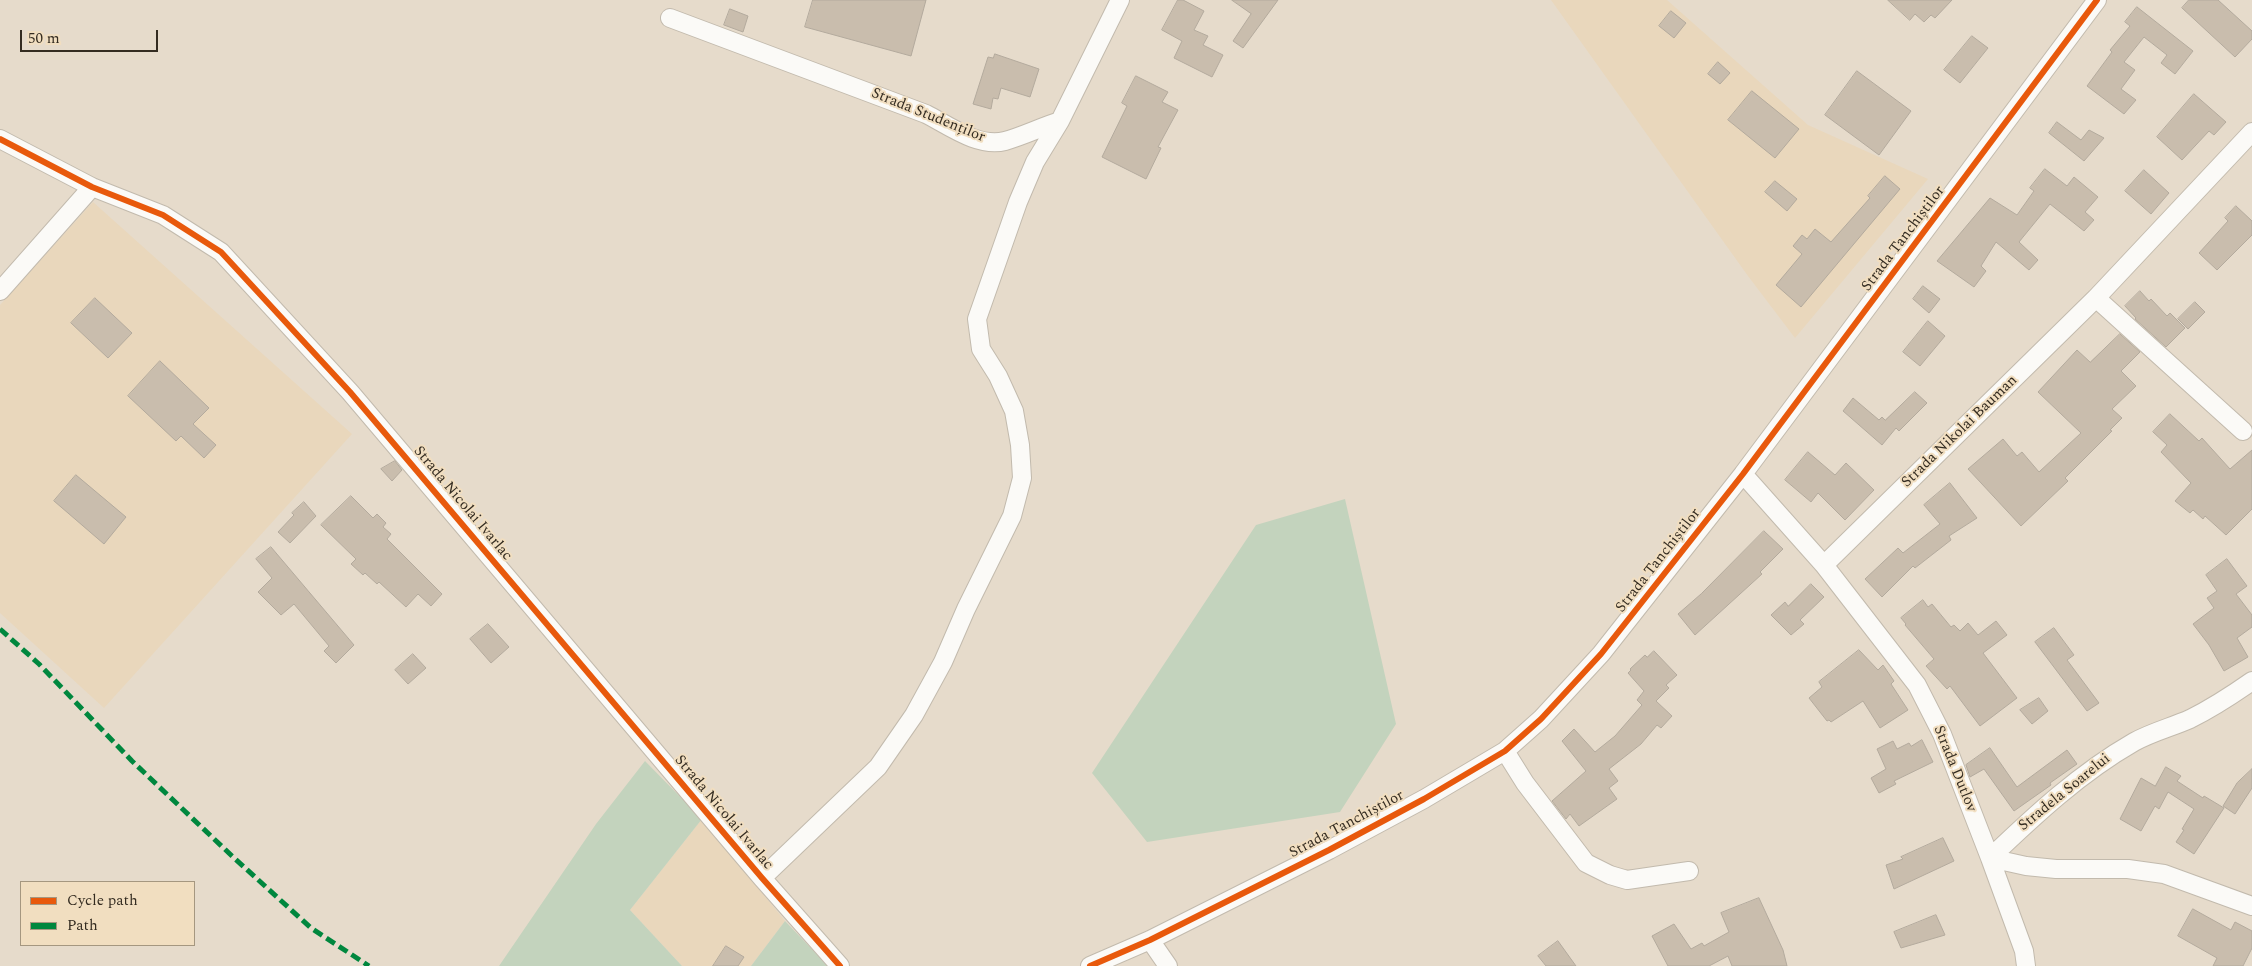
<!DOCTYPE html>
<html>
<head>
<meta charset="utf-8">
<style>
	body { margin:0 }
	#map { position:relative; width:2252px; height:966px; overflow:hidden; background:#e6dbcb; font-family:Spectral,serif }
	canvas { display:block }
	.legend { position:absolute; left:20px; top:881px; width:175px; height:65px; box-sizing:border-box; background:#f1dec0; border:1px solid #a59780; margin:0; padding:6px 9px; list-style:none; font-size:15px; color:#342c21 }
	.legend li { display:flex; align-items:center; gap:10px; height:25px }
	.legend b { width:25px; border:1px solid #a59780 }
	.scale { position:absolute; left:20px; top:30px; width:138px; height:22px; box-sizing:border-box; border:2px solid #342c21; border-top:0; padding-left:6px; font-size:15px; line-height:18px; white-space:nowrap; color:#342c21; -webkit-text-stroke:4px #f1dec0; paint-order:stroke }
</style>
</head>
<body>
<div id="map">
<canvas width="2252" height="966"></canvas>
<ul class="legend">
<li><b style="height:6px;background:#e8590c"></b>Cycle path</li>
<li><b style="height:6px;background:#00873e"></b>Path</li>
</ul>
<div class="scale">50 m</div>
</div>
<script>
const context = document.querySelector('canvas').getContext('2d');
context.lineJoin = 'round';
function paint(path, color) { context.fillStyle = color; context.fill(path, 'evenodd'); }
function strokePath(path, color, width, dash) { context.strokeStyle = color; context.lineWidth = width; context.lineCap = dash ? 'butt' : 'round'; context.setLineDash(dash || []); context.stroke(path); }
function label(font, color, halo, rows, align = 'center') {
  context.font = font + ' Spectral,serif'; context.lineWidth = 4; context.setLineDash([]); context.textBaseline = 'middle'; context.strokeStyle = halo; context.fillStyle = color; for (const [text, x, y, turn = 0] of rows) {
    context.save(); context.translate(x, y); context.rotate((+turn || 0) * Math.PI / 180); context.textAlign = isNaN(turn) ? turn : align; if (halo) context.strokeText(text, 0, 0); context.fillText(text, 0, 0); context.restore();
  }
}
paint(new Path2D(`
	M1551,0H1667L1808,125L1928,179L1795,338L1748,276Z
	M93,202L352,434L104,708L0,613V305Z
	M702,819L785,921L751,966H682L630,910Z`), '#e9d7bc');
paint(new Path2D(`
	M1345,499L1396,724L1340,812L1147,842L1092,773L1256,525Z
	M645,761L702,819L630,910L682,966H499L596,824Z
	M785,921L828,966H751Z`), '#c3d3bd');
const building = new Path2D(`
	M813,0H926L911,56L805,27Z
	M1178,0H1183L1204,11L1194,30L1208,36L1203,45L1223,55L1212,77L1174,58L1182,41L1162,30Z
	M1232,0H1278L1243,48L1233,41L1251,14Z
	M1888,0H1952L1935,18L1931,15L1924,22L1915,14L1910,20Z
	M2189,0H2218L2252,31V39L2235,57L2182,8Z
	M2137,7L2193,51L2175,74L2161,63L2167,55L2144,37L2124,62L2135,70L2121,89L2136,100L2124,114L2087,86L2112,52L2110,50L2130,26L2125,22Z
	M730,9L748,16L743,32L724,25Z
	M1671,11L1686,23L1674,38L1659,26Z
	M1972,36L1988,48L1960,83L1944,70Z
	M995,54L1039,69L1030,97L1001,88L998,99L993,98L991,109L973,104L988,57L993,58Z
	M1718,62L1730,73L1720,84L1708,74Z
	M1857,71L1911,111L1879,155L1825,115Z
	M1136,76L1168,92L1162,102L1178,110L1158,147L1161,148L1146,179L1102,157L1127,106L1122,103Z
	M1752,91L1799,129L1775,158L1728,120Z
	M2194,94L2226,122L2214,135L2209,131L2182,160L2157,137Z
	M2057,122L2081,140L2089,130L2104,138L2084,161L2049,133Z
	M2045,169L2067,186L2074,177L2098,197L2085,212L2094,220L2084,231L2050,204L2019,242L2038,260L2029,270L1996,242L1981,266L1986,271L1974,287L1937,261L1990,198L2017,215L2034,191L2030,188Z
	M2144,170L2169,193L2151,214L2125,191Z
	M1885,176L1900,189L1801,307L1776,285L1802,254L1793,246L1802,235L1807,239L1815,229L1831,242L1870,198L1868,196Z
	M1775,181L1797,199L1787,211L1765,192Z
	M2236,206L2252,221V235L2217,270L2199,253L2228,221L2225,218Z
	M1923,286L1940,299L1929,313L1913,299Z
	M2140,291L2149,301L2151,299L2167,316L2170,313L2185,328L2166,347L2135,319L2136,318L2125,306Z
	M95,298L132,333L108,358L71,323Z
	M2195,302L2205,312L2188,329L2178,319Z
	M1928,321L1945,336L1920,366L1903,352Z
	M2120,334L2140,352L2121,371L2136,386L2112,409L2122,418L2110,430L2112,431L2065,478L2068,481L2021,526L1968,469L2003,439L2017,456L2022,452L2039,472L2081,433L2038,392L2077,350L2090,362Z
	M160,361L209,408L193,424L216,445L204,458L181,436L176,441L128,396Z
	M1915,392L1927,403L1899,431L1896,428L1882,445L1843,411L1853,398L1879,420L1882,417L1885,420Z
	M2170,414L2199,441L2202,438L2230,469L2252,450V509L2226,535L2205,516L2203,519L2193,510L2190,513L2175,501L2191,483L2161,452L2167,445L2153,432Z
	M1808,452L1835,475L1846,463L1874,490L1845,520L1818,493L1811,502L1785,480Z
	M395,461L402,470L392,481L381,469Z
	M76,475L126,517L104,544L54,501Z
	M1950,483L1977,518L1949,536L1951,540L1915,568L1913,566L1882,597L1865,579L1898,548L1903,553L1940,524L1924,505Z
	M351,496L373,518L377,514L386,523L383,527L391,534L387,539L442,594L431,606L418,594L406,607L379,582L377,584L365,573L363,575L351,564L356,559L321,525Z
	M304,502L316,516L290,543L278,532L294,515L292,513Z
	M1764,531L1783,549L1760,572L1762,574L1695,635L1678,614L1701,594Z
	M271,547L354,645L336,663L324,651L329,646L294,604L281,615L258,592L272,578L256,559Z
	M2227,559L2247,586L2236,594L2252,615V627L2237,638L2248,657L2224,671L2209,645L2193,624L2214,608L2207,598L2217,591L2206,575Z
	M1811,584L1824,597L1800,620L1804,624L1791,635L1771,615L1785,602L1788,606Z
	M1923,600L1928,607L1932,604L1951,627L1954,625L1960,631L1968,623L1978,635L1996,621L2007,635L1983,653L2017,698L1980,726L1950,686L1947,689L1926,666L1934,659L1905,625L1906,624L1901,618Z
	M488,624L509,647L491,663L470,639Z
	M2054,628L2074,655L2067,660L2099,703L2087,711L2035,642Z
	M1859,650L1878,670L1883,665L1894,681L1891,684L1908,710L1880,728L1863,701L1831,722L1829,720L1827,721L1809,698L1822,687L1819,682Z
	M1654,651L1677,675L1666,685L1669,688L1656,701L1672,716L1661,728L1657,725L1641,744L1609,769L1618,781L1609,788L1617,799L1579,826L1570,814L1566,819L1552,801L1586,771L1562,741L1574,729L1595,752L1615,736L1642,705L1637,700L1644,691L1628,673L1631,670L1630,669L1645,655L1647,657Z
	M413,654L426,668L408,684L395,670Z
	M2039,698L2048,711L2032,724L2020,710Z
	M1922,740L1933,762L1894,781L1896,784L1879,793L1871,778L1886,769L1877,749L1893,741L1897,749L1909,743L1911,746Z
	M1990,748L2017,787L2067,750L2077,764L2050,783L2051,785L2014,811L1984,769L1970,777L1966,765Z
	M2166,767L2181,776L2177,781L2203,798L2204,796L2224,808L2194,854L2176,842L2184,830L2182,829L2194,809L2168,792L2159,809L2155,806L2141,831L2120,819L2141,778L2155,786Z
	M2252,769V788L2235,814L2223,806L2237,783Z
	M1943,838L1954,861L1894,889L1886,865L1903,859L1901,857Z
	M1759,898L1783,950L1787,966H1732L1728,956L1709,966H1668L1652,936L1674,924L1691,949L1702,943L1704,946L1729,932L1721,913Z
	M2193,909L2231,930L2235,922L2252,931V948L2243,966H2213L2217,958L2178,936Z
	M1936,915L1945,935L1901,948L1894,932Z
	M1558,941L1576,966H1546L1538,956Z
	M726,946L744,957L738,966H713Z`);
paint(building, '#c9bdad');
strokePath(building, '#b3aa9d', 1);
const minor = new Path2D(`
	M670,18L926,114C948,125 978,148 1005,141C1023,136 1041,127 1060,121
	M0,139L92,187L163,215L221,252L350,392L762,878L840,966
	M0,291L92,187
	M2096,298L2243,431
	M1743,474L1824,565L1917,685L1942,734L1990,858L2026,866L2056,869H2128L2164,874L2252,906
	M1824,565L2096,298L2252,132
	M1505,751L1525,783L1586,863L1610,875L1627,880L1689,871
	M762,878L878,767L914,715L943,662L966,609L1012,516L1022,478L1020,445L1014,411L998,376L981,349L977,319L1018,202L1035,162L1060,121L1120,0
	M1150,940L1168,966
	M1090,966L1150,940L1329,850L1424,799L1505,751L1541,719L1601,654L1743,474L2097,0
	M2026,966L2024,951L1990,858C2035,815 2080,773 2134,742C2152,732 2172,727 2190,719C2212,708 2232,695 2252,681`);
strokePath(minor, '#c2baad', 20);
strokePath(minor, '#fbfaf7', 18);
strokePath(new Path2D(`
	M0,629L39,664L132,761L232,856L311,928L369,966`), '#00873e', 5, [10, 5]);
strokePath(new Path2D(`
	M0,139L92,187L163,215L221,252L350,392L762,878L840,966
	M1090,966L1150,940L1329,850L1424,799L1505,751L1541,719L1601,654L1743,474L2097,0`), '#e8590c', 6);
label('15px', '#342c21', '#f1dec0', [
	["Strada Studenților",928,116,22],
	["Strada Tanchiștilor",1904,239,-53],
	["Strada Nikolai Bauman",1960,432,-44],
	["Strada Nicolai Ivarlac",462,504,50],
	["Strada Tanchiștilor",1659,561,-52],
	["Strada Dutlov",1954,769,68],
	["Stradela Soarelui",2065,793,-39],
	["Strada Nicolai Ivarlac",723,813,50],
	["Strada Tanchiștilor",1347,825,-28]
]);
</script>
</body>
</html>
